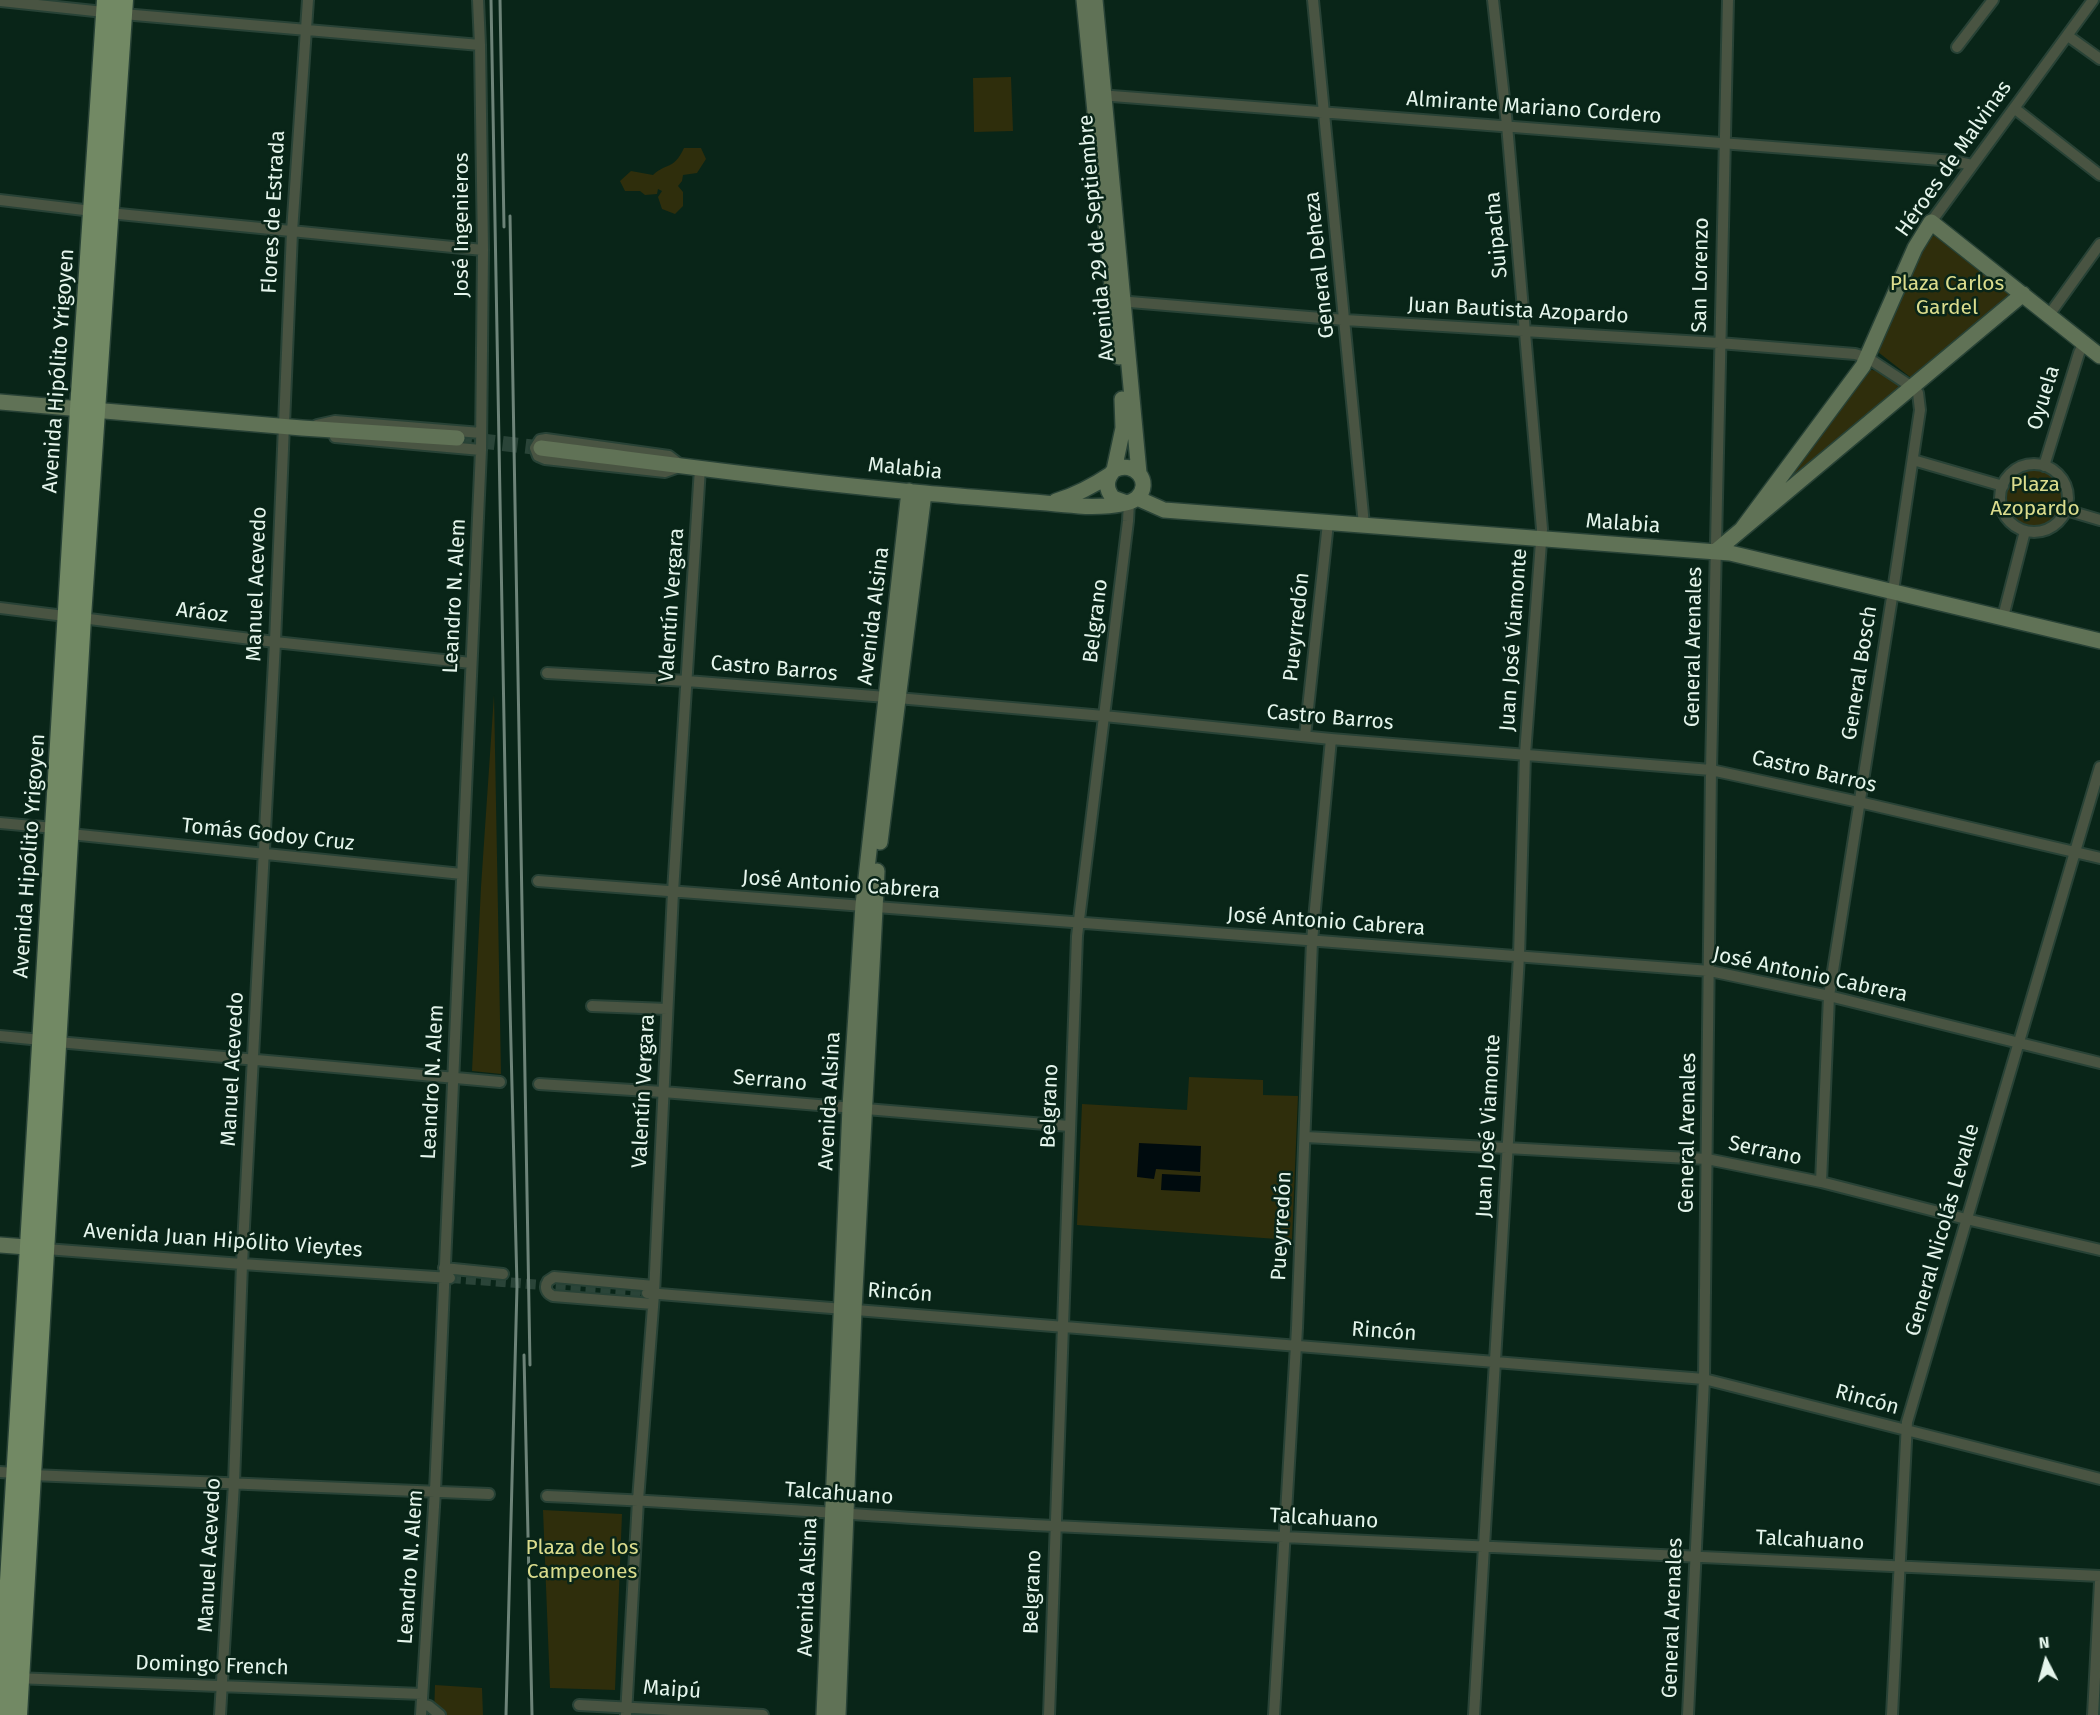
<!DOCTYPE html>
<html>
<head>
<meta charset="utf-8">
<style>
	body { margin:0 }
	#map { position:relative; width:2100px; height:1715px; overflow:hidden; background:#092518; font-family:"Fira Sans",sans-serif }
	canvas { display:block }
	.north { position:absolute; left:2016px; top:1631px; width:60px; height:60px; -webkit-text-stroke:4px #092518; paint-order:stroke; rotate:354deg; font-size:16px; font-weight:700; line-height:24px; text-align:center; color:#e5f5ec }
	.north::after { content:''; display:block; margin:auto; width:21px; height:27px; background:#e5f5ec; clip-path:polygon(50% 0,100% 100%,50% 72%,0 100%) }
</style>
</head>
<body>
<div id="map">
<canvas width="2100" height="1715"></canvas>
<div class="north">N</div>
</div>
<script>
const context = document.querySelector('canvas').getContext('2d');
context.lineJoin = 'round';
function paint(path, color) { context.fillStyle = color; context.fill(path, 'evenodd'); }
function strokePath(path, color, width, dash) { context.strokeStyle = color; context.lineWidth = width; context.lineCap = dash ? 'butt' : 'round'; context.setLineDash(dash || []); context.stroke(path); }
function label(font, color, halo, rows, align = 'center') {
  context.font = font + ' "Fira Sans",sans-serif'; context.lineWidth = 5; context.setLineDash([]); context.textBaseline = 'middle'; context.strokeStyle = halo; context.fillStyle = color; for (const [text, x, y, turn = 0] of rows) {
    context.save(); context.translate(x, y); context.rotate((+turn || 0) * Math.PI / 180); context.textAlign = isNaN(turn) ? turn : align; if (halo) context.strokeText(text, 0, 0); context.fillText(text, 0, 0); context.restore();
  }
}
paint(new Path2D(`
	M1011,77L1013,131L974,132L973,78Z
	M684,148H701L706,159L697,173L683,175L682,181L678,186L683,192V206L675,214L662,209L658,197L662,191L658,189L657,194L645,195L640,191H625L620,181L631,171L653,175C667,162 673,171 684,148Z
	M1934,236H1940L2007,290L2009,295L2007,300L1915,377H1910L1878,352L1928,238Z
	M1869,370C1879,369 1897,380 1901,389L1794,475L1792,474Z
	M2005 498a30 30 0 1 1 60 0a30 30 0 1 1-60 0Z
	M494,695L501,1074L472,1071L481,887Z
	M1189,1077L1263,1080V1095L1298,1096L1292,1240L1077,1225L1082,1104L1187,1110Z
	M543,1510L622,1514L615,1690L550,1688Z
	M435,1685L482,1688L483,1715H434Z`), '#2f2e0c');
paint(new Path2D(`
	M1139,1143L1201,1146L1200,1172L1156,1169L1154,1179L1137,1177Z
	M1162,1174L1201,1176L1200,1192L1161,1190Z`), '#000b0e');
strokePath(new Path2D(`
	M451,1278L647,1293`), '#2a4438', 10, [10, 5]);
strokePath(new Path2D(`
	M457,438L541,448`), '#2a4438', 15, [15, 8]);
const street = new Path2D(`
	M1313,0L1364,525
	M0,1L123,14L480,45
	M2068,36L2100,59
	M1957,47L1993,0
	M1099,95L1954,161L1972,165
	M2014,108L2100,175
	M0,200L109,213L483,250
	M1931,222L2093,0
	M1118,301L1345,320L1719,343L1855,354L1868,358L1912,387L1918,393L1920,410L1893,591L1829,996L1821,1182
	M2049,315L2100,244
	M317,425L335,421L481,433
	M335,437L481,450
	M546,439L669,456L682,466L665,472L545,459L538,456L535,448L540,440Z
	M1913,460L2003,486
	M2000 498a34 34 0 1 1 68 0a34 34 0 1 1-68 0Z
	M2044,466L2079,353L2084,343
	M2066,510L2100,520
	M0,608L275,642L471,663
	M2003,617L2025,531
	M547,673L687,681L886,697L1104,716L1331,739L1711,770L1859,802L2100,858
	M1305,736L1328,523
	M0,823L54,828
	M70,834L462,874
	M538,881L1710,971L1829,996L2100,1063
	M592,1006L667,1009
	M0,1036L41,1040
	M58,1042L500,1082
	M539,1084L663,1092L1069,1126
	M1306,1137L1707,1159L1821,1182L1966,1219L2100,1250
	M46,1249L242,1264L450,1278
	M444,1268L503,1274
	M647,1293L1704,1379L2100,1479
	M653,1304L553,1296C546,1293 544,1287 548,1281L554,1277L654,1286
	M0,1472L15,1473
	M32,1475L489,1494
	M547,1496C716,1503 885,1518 1054,1526C1403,1544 1751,1558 2100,1576
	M15,1678L422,1694
	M422,1704L429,1706L440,1715
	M579,1705L763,1715
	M220,1715L234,1483L242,1264L275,642L292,232L308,0
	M421,1715L435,1491L481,450L483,250L480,45L478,0
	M626,1715L638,1500L654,1294L673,892L700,468
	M1049,1715L1077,936L1128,521L1129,502
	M1274,1715L1297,1328L1312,941L1331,739
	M1474,1715L1519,956L1525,754L1542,529L1507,125L1493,0
	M1688,1715L1704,1379L1711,770L1728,0
	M1892,1715L1907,1422L2100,767
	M2093,1715L2100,1582`);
const secondary = new Path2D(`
	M1084,0L1119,357
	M1095,0L1139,473
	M0,402L302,428L457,438
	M541,448C669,464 797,482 925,493C976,498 1028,501 1079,506C1092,507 1127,507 1137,498C1153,483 1135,459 1114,470C1106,479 1105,488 1113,498L1124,502
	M1114,470L1123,428L1122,399
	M1137,498L1164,510L1730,553L2100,641
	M1056,501C1076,495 1093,486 1111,474
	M1742,529L1863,366L1915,248L1931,222L2100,356
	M1716,551L2023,294
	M880,842L924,493
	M0,1245L40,1248
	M824,1715L850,1107L863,905L909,491
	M838,1715L854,1310L877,871`);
const primary = new Path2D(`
	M1,1715L79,409L106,0
	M18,1715L82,617L124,0`);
strokePath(street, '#284236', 14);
strokePath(secondary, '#284236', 18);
strokePath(primary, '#284236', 21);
strokePath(street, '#495442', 10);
strokePath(secondary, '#607256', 15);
strokePath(primary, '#728964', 18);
strokePath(new Path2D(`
	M491,0L507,887L517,1286L506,1715
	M500,0L504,227
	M510,216L530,1365
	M524,1355L532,1715`), '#6d8378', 3);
label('21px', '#e5f5ec', '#092518', [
	["Almirante Mariano Cordero",1534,108,4],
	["Héroes de Malvinas",1954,159,-55],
	["Flores de Estrada",274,212,-87],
	["José Ingenieros",462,225,-90],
	["Suipacha",1497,235,-95],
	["Avenida 29 de Septiembre",1097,238,-95],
	["General Deheza",1320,265,-96],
	["San Lorenzo",1701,275,-89],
	["Juan Bautista Azopardo",1518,311,3],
	["Avenida Hipólito Yrigoyen",59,371,-86],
	["Oyuela",2044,398,-73],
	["Malabia",905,469,6],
	["Malabia",1623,524,4],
	["Manuel Acevedo",257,584,-88],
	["Leandro N. Alem",455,596,-87],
	["Valentín Vergara",672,605,-86],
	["Aráoz",202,613,7],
	["Avenida Alsina",874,616,-83],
	["Belgrano",1096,621,-83],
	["Pueyrredón",1297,627,-84],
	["Juan José Viamonte",1514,640,-86],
	["General Arenales",1694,647,-89],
	["Castro Barros",774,669,5],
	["General Bosch",1860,673,-81],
	["Castro Barros",1330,718,5],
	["Castro Barros",1814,772,13],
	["Tomás Godoy Cruz",268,835,6],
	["Avenida Hipólito Yrigoyen",30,856,-86],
	["José Antonio Cabrera",841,885,4],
	["José Antonio Cabrera",1326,922,4],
	["José Antonio Cabrera",1810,975,12],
	["Manuel Acevedo",233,1069,-87],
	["Serrano",770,1081,5],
	["Leandro N. Alem",433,1082,-87],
	["Valentín Vergara",644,1091,-87],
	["Avenida Alsina",830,1101,-87],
	["Belgrano",1050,1106,-88],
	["Juan José Viamonte",1489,1126,-87],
	["General Arenales",1688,1133,-89],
	["Serrano",1765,1151,12],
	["Pueyrredón",1282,1226,-87],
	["General Nicolás Levalle",1943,1230,-74],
	["Avenida Juan Hipólito Vieytes",223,1241,4],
	["Rincón",900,1293,4],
	["Rincón",1384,1332,4],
	["Rincón",1867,1400,15],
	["Talcahuano",839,1494,4],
	["Talcahuano",1324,1519,3],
	["Talcahuano",1810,1541,3],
	["Manuel Acevedo",210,1555,-87],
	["Leandro N. Alem",411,1567,-86],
	["Avenida Alsina",808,1587,-88],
	["Belgrano",1033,1592,-88],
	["General Arenales",1673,1618,-88],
	["Domingo French",212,1666,2],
	["Maipú",672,1690,4]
]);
label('21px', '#dbdc8d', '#092518', [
	["Plaza Carlos",1947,284],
	["Gardel",1947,308],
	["Plaza",2035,485],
	["Azopardo",2035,509],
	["Plaza de los",582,1548],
	["Campeones",582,1572]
]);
</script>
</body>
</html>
